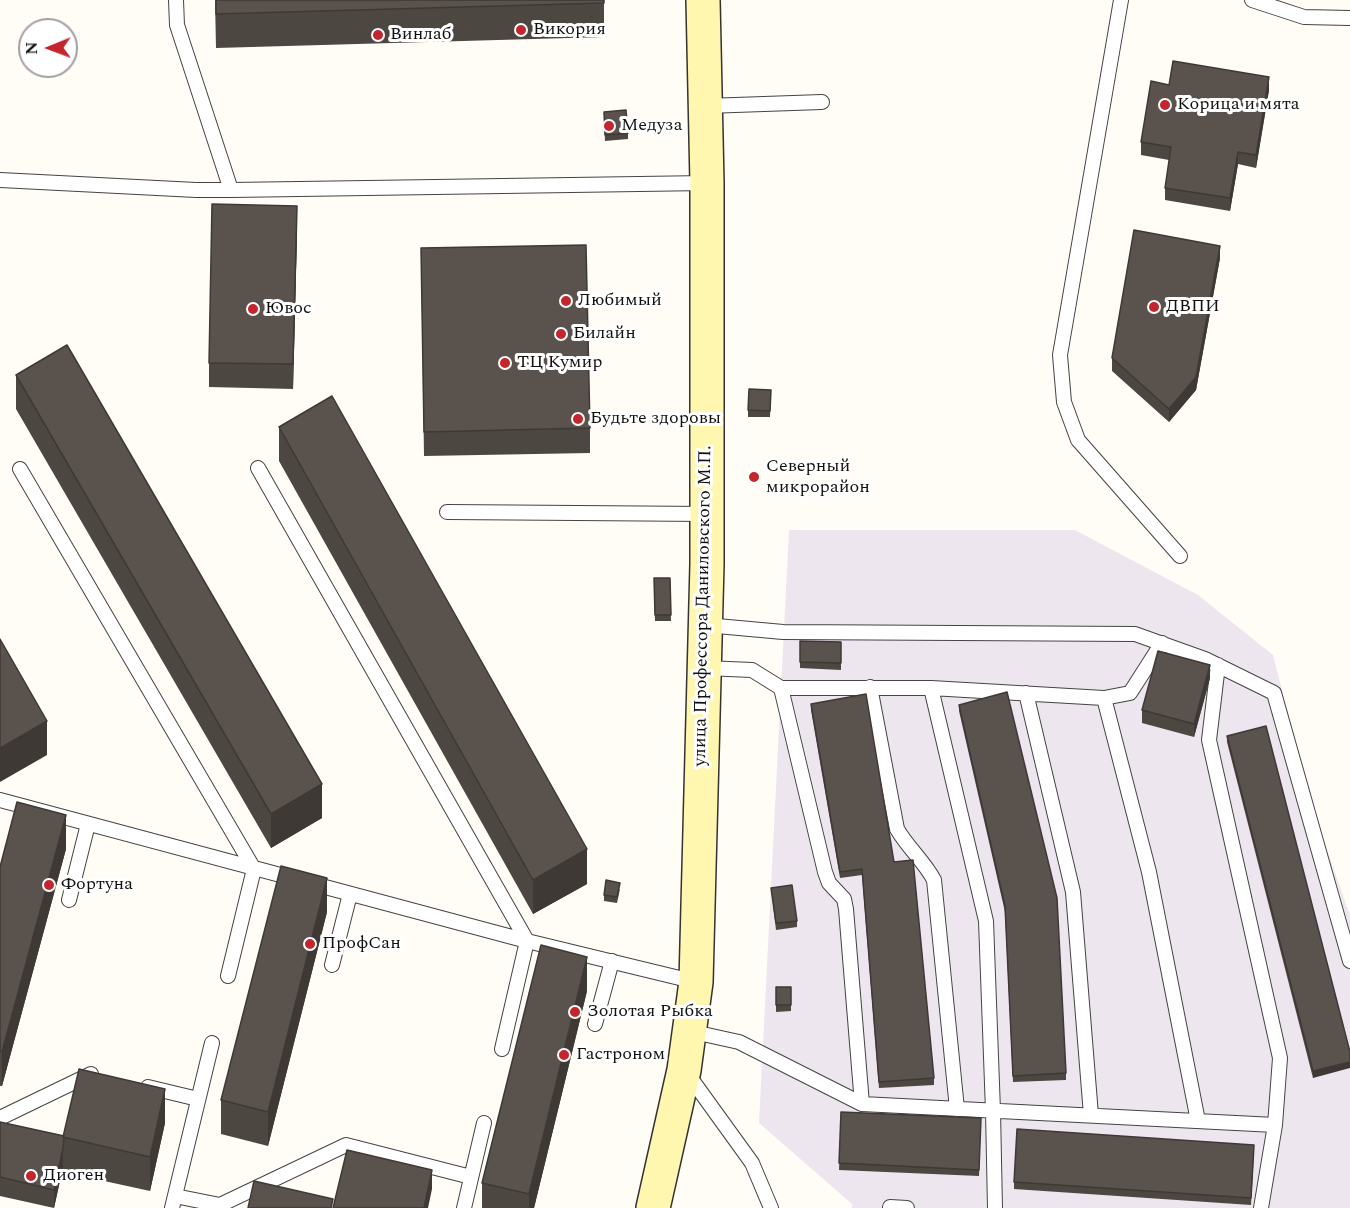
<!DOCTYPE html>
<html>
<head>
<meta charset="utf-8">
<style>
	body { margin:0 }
	#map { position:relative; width:1350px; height:1208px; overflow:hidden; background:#fffdf5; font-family:Spectral,serif }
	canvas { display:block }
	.north { position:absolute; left:18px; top:18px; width:60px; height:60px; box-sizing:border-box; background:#fff; border:2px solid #a0a0a0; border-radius:50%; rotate:269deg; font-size:16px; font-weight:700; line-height:24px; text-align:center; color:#111 }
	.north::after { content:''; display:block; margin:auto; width:21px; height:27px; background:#c4262e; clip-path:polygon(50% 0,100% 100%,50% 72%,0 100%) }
</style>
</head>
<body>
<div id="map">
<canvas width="1350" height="1208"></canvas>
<div class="north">N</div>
</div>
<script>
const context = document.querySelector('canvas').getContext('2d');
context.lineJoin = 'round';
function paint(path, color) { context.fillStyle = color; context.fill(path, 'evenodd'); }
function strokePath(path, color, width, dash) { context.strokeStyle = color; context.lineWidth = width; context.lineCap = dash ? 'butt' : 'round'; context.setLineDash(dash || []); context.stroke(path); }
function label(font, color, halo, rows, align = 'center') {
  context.font = font + ' Spectral,serif'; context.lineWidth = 6; context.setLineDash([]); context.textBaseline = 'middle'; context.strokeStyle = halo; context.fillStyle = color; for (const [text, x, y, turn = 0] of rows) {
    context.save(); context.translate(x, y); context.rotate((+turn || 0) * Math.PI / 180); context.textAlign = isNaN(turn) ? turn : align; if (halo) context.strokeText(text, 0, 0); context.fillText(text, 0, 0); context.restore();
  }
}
paint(new Path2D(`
	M789,530H1075L1198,595L1273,655L1314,814L1350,915V1208H852V1204L759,1123Z`), '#eee6ef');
const lane = new Path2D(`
	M176,0L177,25L231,190
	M1121,0L1060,355L1064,402L1078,440L1180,556
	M1252,0L1304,17L1350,18
	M706,106L822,102
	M0,180L196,190H231L707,183
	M258,468L527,941L502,1049
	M20,469L254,869L228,976
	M447,512L707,514
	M706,625L783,632L1135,634L1205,659L1274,693L1350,961
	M705,668L752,670L781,688H931L1104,698L1130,693L1162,643
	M870,687L897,829C908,848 924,861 934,880L957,1109
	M781,688L825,872L829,883L844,899L846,909L862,1104
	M931,688L986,921L993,1111L995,1208
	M1026,693L1073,892L1091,1115
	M1104,698L1149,872L1198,1121
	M0,800L527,941L696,982
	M69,900L88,824
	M332,965L350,894
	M595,1024L612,961
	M689,1031L739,1042L862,1104L1275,1125L1280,1058L1209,740L1218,665
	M687,1073L752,1163L771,1208
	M148,1087L198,1099
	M0,1118L91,1074
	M175,1196L220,1205L346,1145L471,1177
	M890,1207L907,1208
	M172,1208L212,1043
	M464,1208L484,1123
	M1261,1208L1275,1125`);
const secondary = new Path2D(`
	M653,1208L684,1070L696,982L707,564V183L703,0`);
strokePath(lane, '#444', 16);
strokePath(secondary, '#333', 36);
strokePath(lane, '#fff', 14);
strokePath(secondary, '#fff6b0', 33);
paint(new Path2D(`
	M215,0H604V37L216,48Z
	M1169,85L1269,90L1256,168L1238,164L1230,211L1165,200V188L1169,160L1141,155V142Z
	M604,112L628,133V139L605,141Z
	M297,231L293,389L209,387V363Z
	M421,248L590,428V453L424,456Z
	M1220,258L1196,390L1169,422L1112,371V358Z
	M16,375L322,818L271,848L16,409Z
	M771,390L770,417H748V410Z
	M279,427L587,884L533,914L279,461Z
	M654,578H670L671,621H655Z
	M800,641L841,642V670L800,668Z
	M1210,678L1194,737L1142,723V710Z
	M811,704L894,862L934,1078V1085L879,1088L862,875L840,878L811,710Z
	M959,705L1066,1073V1080L1013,1082L1005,912L959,711Z
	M1227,736L1350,1052L1313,1078L1227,742Z
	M66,849L2,1086H0V867Z
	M771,888L797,921V927L776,930Z
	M620,889L617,903L604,901V895Z
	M327,912L268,1146L221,1134V1100Z
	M776,987H791V1011L776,1012Z
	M587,991L534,1208H482V1183Z
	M841,1112L981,1118L979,1176L839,1170Z
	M0,1122L64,1136L165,1123L150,1191L63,1172V1167L54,1208L0,1196Z
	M1254,1152L1251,1205L1014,1189V1182Z`), '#4d4742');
paint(new Path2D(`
	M1269,77V90L1256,168V155Z
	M1238,152V164L1230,211V198Z
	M297,206V231L293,389V364Z
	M1220,246V258L1196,390L1169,422V409Z
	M1210,665V678L1194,737V724Z
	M47,721V755L0,782V748Z
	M322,784V818L271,848V814Z
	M66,815V849L2,1086V1052Z
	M587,849V884L533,914V880Z
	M327,878V912L268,1146V1112Z
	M587,957V991L534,1208H529V1194Z
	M1350,1062V1068L1313,1078V1071Z
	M165,1089V1123L150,1191V1157Z
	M63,1148V1167L54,1208V1190Z
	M432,1170V1189L428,1208H424Z`), '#3f3936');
const building = new Path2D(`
	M216,0H604V3L216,14Z
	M1173,61L1269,77L1256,155L1238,152L1230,198L1165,188L1171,147L1141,142L1151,81L1169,85Z
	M626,110L628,133L605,135L604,112Z
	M212,204L297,206L293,364L209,363Z
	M1134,230L1220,246L1196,377L1169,409L1112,358Z
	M586,245L590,428L424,432L421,248Z
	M67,345L322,784L271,814L16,375Z
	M749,389L771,390L770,411L748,410Z
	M332,396L587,849L533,880L279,427Z
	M654,578H670L671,615H655Z
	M0,639L47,721L0,748Z
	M800,641L841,642V663L800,662Z
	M1158,651L1210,665L1194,724L1142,710Z
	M1007,692L1057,898L1066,1073L1013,1076L1005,906L959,705Z
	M866,694L894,862L913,860L934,1078L879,1082L862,869L840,872L811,704Z
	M1266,726L1350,1052V1062L1313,1071L1227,736Z
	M17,802L66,815L2,1052L0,1051V867Z
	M281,866L327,878L268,1112L221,1100Z
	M606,880L620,883L617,897L604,895Z
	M792,885L797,921L776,923L771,888Z
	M541,945L587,957L529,1194L482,1183Z
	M776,987H791V1005H776Z
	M79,1069L165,1089L150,1157L63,1137Z
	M841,1112L981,1118L979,1170L839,1163Z
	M0,1122L64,1136L63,1148L54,1190L0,1177Z
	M1017,1129L1254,1145L1251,1198L1014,1182Z
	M347,1150L432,1170L424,1208H333Z
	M254,1181L333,1199L331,1208H248Z`);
paint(building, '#5a524d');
strokePath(building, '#3f3936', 1.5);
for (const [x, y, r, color] of [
	[521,30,6,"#c4262e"],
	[378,35,6,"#c4262e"],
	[1165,105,6,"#c4262e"],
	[609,126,6,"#c4262e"],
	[566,301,6,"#c4262e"],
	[1154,307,6,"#c4262e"],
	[253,309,6,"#c4262e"],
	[561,334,6,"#c4262e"],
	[505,363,6,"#c4262e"],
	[578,419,6,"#c4262e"],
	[754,477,6,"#c4262e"],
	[49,885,6,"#c4262e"],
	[310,944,6,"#c4262e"],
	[575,1012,6,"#c4262e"],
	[564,1055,6,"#c4262e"],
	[31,1176,6,"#c4262e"]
]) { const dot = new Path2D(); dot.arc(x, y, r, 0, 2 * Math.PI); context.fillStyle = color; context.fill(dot); strokePath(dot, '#fff', 2); }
label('18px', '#111', '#fff', [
	["Викория",533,30],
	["Винлаб",390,35],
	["Корица и мята",1177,105],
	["Медуза",621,126],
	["Любимый",578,301],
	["ДВПИ",1166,307],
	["Ювос",265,309],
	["Билайн",573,334],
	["ТЦ Кумир",517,363],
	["Будьте здоровы",590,419],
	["Северный",766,467],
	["микрорайон",766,488],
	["Фортуна",61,885],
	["ПрофСан",322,944],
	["Золотая Рыбка",587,1012],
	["Гастроном",576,1055],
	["Диоген",43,1176]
], 'left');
label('18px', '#111', '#fff', [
	["улица Профессора Даниловского М.П.",704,606,-89]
]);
</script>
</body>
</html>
